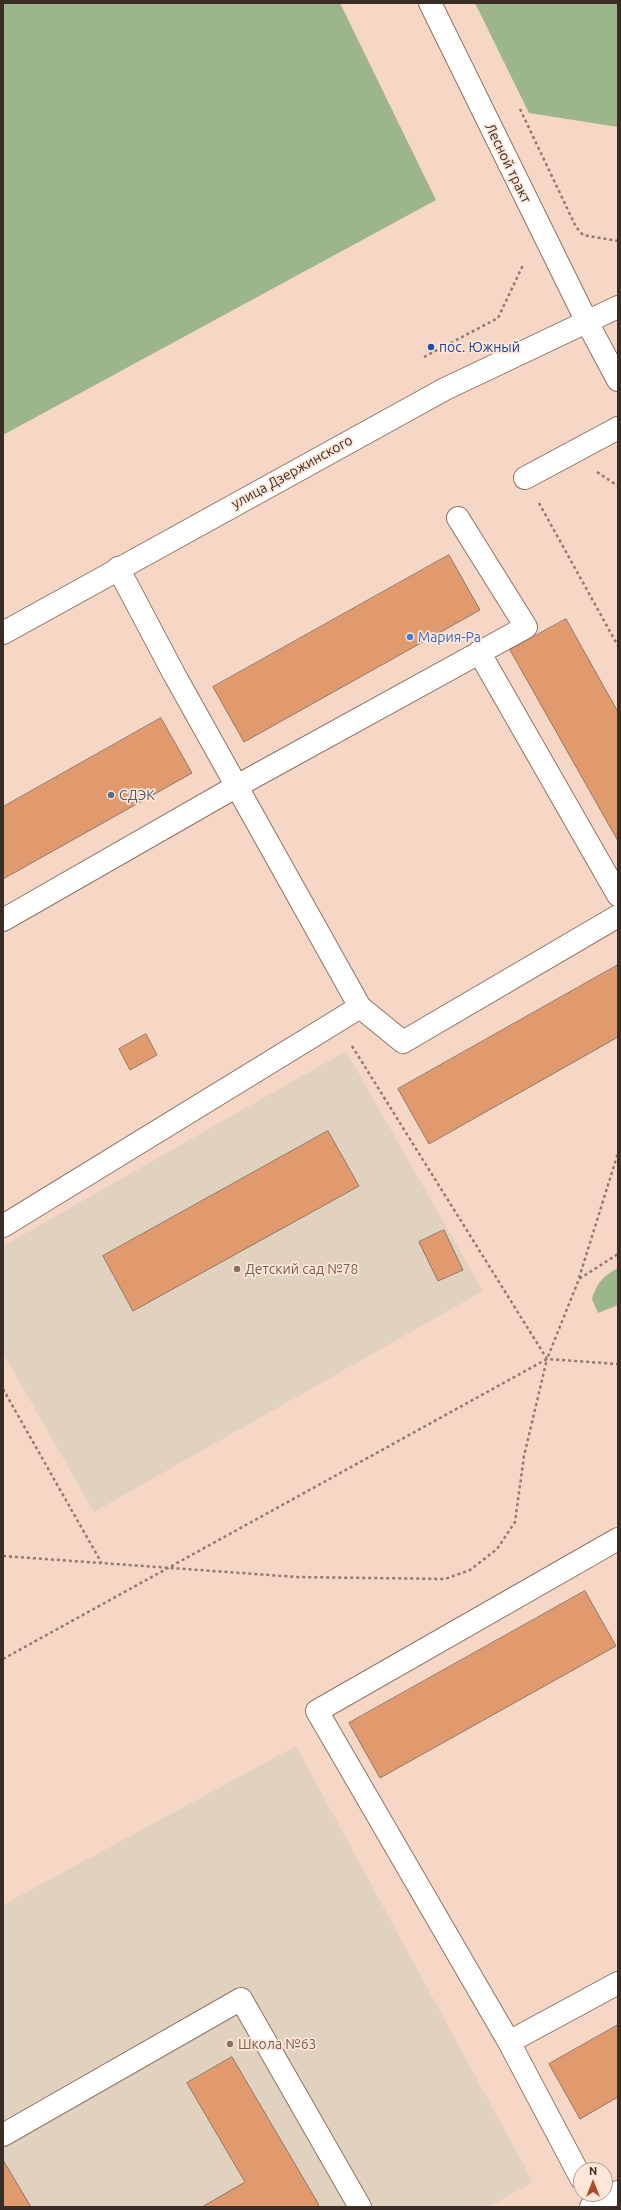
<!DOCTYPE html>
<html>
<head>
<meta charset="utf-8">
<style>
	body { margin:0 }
	#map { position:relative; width:621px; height:2210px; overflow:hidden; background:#f6d7c5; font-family:Ubuntu,sans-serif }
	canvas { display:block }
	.frame { position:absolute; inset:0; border:4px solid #392d26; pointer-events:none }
	.north { position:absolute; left:573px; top:2162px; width:40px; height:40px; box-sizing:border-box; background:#ffe6d7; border:1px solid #b09c90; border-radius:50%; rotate:0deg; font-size:11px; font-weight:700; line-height:16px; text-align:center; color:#392d26 }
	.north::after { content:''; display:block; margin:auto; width:14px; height:18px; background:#b04728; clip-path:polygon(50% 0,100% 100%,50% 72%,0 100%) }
</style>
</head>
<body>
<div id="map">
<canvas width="621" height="2210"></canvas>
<div class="frame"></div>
<div class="north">N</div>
</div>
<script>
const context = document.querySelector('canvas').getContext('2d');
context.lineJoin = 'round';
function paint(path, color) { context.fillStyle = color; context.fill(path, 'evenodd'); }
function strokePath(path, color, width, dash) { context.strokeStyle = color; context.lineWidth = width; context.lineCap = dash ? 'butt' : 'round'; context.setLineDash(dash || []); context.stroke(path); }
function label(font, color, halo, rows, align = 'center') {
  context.font = font + ' Ubuntu,sans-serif'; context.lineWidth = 3.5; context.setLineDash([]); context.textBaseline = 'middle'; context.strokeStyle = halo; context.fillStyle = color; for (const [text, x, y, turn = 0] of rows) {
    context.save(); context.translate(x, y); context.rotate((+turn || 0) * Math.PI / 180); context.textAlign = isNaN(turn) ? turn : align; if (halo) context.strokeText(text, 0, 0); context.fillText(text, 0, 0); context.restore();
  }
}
paint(new Path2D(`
	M346,1051L483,1291L94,1512L3,1353V1246Z
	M296,1746L533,2182L488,2207H3V1905Z`), '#e0d2bf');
paint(new Path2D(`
	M3,3H340L436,200L3,435Z
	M475,3H618V127L529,113Z
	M618,1268V1305L598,1313L592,1299C597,1283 603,1276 618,1268Z`), '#9db58b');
const building = new Path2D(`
	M449,555L480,610L244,742L213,687Z
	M566,619L618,712V841L510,650Z
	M161,718L192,773L3,879V807Z
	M618,965V1037L429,1144L398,1089Z
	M146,1034L157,1055L130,1070L119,1049Z
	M328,1131L359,1186L133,1311L103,1256Z
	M444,1230L463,1270L438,1281L419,1242Z
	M585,1591L616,1646L380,1778L349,1723Z
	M618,2025V2097L580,2119L549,2064Z
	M232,2057L319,2205L316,2207H202L245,2182L187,2083Z
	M3,2160L31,2207H3Z`);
paint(building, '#e09a6d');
strokePath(building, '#927767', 1);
const minor = new Path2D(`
	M587,322L618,380
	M525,478L618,428
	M118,568L174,674L360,1007L403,1042L618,916
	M479,652L618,895
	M3,920L237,786L526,627L458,518
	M3,1226L360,1007
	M509,2042L618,1983
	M3,2135L241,1999L360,2207
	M581,2178L509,2042L317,1711L618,1539
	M591,2207L618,2192`);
const major = new Path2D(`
	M430,3L587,322
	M3,633L445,389L618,307`);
strokePath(minor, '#8e7362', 24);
strokePath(major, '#8e7362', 24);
strokePath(new Path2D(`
	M520,109L576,227L583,235L618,241
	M424,357L498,318L523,265
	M597,472L618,486
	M539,503L618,646
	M352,1046L547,1359L618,1364
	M579,1278L618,1153
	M3,1389L101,1562
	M3,1556L297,1577L445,1579L470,1570L497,1549L515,1522L524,1456L547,1359
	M3,1659L547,1359L579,1279L618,1254`), '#907b6f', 2.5, [3, 3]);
strokePath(minor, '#fff', 22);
strokePath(major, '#fff', 22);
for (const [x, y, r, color] of [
	[431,347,4,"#1a4fb4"],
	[410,637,4,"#3f7fe0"],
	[111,795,4,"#5c6f8a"],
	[237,1269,4,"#8d6e63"],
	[230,2044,4,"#8d6e63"]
]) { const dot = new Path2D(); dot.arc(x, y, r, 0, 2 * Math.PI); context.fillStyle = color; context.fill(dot); strokePath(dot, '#ffe6d7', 1.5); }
label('14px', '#392d26', '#ffe6d7', [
	["Лесной тракт",508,163,64],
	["улица Дзержинского",292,472,-29]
]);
label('14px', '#164399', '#ffe6d7', [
	["пос. Южный",439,347]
], 'left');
label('14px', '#366cbe', '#ffe6d7', [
	["Мария-Ра",418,637]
], 'left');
label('14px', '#4e5e75', '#ffe6d7', [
	["СДЭК",119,795]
], 'left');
label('14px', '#785e54', '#ffe6d7', [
	["Детский сад №78",245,1269],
	["Школа №63",238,2044]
], 'left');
</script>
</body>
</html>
